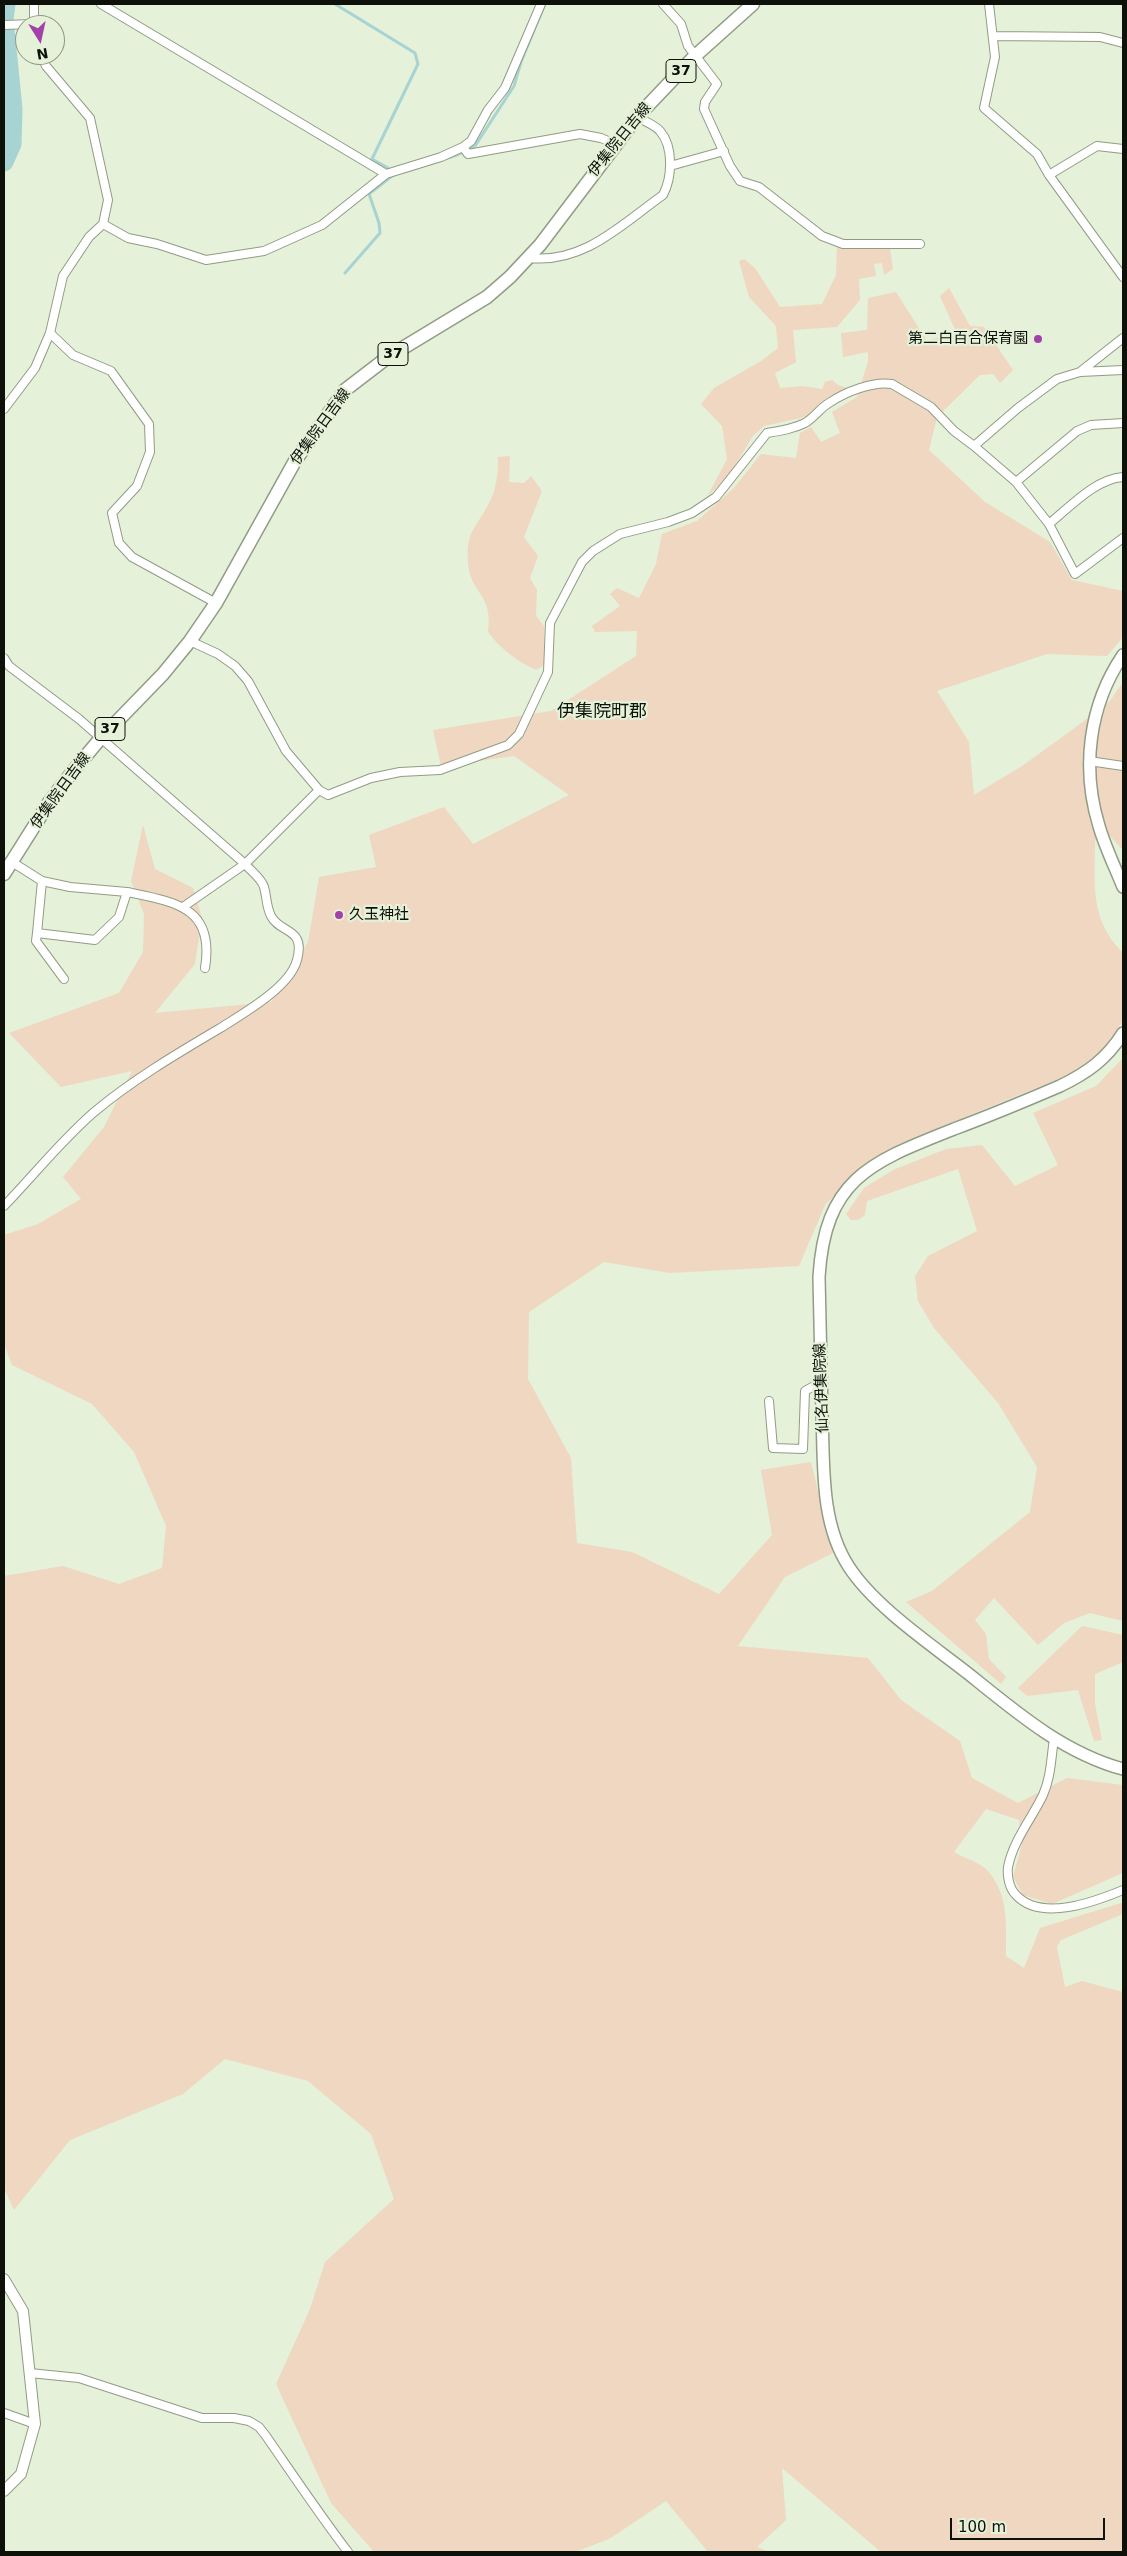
<!DOCTYPE html>
<html>
<head>
<meta charset="utf-8">
<style>
	body { margin:0 }
	#map { position:relative; width:1127px; height:2556px; overflow:hidden; background:#e5f1d8; font-family:"DejaVu Sans",sans-serif }
	canvas { display:block }
	.frame { position:absolute; inset:0; border:5px solid #0d1109; pointer-events:none }
	.north { position:absolute; left:15px; top:15px; width:50px; height:50px; box-sizing:border-box; background:#e5f1d8; border:1px solid #8f9785; border-radius:50%; rotate:170deg; font-size:14px; font-weight:700; line-height:20px; text-align:center; color:#0d1109 }
	.north::after { content:''; display:block; margin:auto; width:18px; height:22px; background:#a242a9; clip-path:polygon(50% 0,100% 100%,50% 72%,0 100%) }
	.scale { position:absolute; left:950px; top:2518px; width:155px; height:22px; box-sizing:border-box; border:2px solid #0d1109; border-top:0; padding-left:6px; font-size:15px; line-height:18px; white-space:nowrap; color:#0d1109; -webkit-text-stroke:4px #e5f1d8; paint-order:stroke }
</style>
</head>
<body>
<div id="map">
<canvas width="1127" height="2556"></canvas>
<div class="frame"></div>
<div class="north">N</div>
<div class="scale">100 m</div>
</div>
<script>
const context = document.querySelector('canvas').getContext('2d');
context.lineJoin = 'round';
function paint(path, color) { context.fillStyle = color; context.fill(path, 'evenodd'); }
function strokePath(path, color, width, dash) { context.strokeStyle = color; context.lineWidth = width; context.lineCap = dash ? 'butt' : 'round'; context.setLineDash(dash || []); context.stroke(path); }
function label(font, color, halo, rows, align = 'center') {
  context.font = font + ' "DejaVu Sans","Noto Sans JP",sans-serif'; context.lineWidth = 4.5; context.setLineDash([]); context.textBaseline = 'middle'; context.strokeStyle = halo; context.fillStyle = color; for (const [text, x, y, turn = 0] of rows) {
    context.save(); context.translate(x, y); context.rotate((+turn || 0) * Math.PI / 180); context.textAlign = isNaN(turn) ? turn : align; if (halo) context.strokeText(text, 0, 0); context.fillText(text, 0, 0); context.restore();
  }
}
paint(new Path2D(`
	M837,247L890,249L893,269L884,275L882,263L874,264L876,276L859,279L860,300L837,327L793,330L796,362L775,373L780,388L803,386L822,389L825,382L832,380L838,385L847,388L827,398L805,417L764,426L753,436L730,474L707,497L727,459L722,426L701,404L714,388L761,361L778,348L776,326L749,297L739,261L744,259L755,268L780,307L822,304L836,275Z
	M949,288L970,326L984,327L1013,370L1000,383L993,374L980,375L937,417L929,450L985,502L1050,542L1072,580L1123,591V637L1107,656L1047,654L937,691L969,742L974,795L1022,766L1076,727L1110,701L1123,682V850L1108,834L1095,840C1095,884 1089,919 1123,953V1020L1109,1044L1082,1069L899,1144L867,1162L825,1205L799,1266L670,1273L604,1262L529,1312L528,1379L571,1458L577,1543L632,1552L719,1594L772,1535L761,1470L811,1462L833,1553L785,1577L738,1646L868,1658L901,1700L960,1741L972,1778L1018,1803L1067,1778L1123,1785V1873L1052,1904L1023,1895L1013,1877L1022,1844L1019,1820L986,1809L954,1852C964,1858 981,1863 988,1871C1009,1895 1006,1926 1006,1956L1024,1968L1040,1928L1121,1903L1123,1906V1914L1061,1940L1057,1947L1065,1987L1082,1981L1123,1992V2551L881,2552L782,2468L786,2520L757,2547L769,2552H708L666,2501L609,2539L575,2552H374L331,2503L276,2384L310,2309L325,2262L394,2199L371,2134L308,2081L225,2059L183,2094L70,2140L14,2210L4,2188V1576L63,1566L119,1584L162,1568L166,1526L134,1452L92,1404L12,1365L4,1344V1235L38,1224L81,1199L63,1177L104,1127L132,1071L61,1087L9,1033L119,993L143,952L144,914L131,881L143,825L155,869L193,888L202,918L195,964L155,1013L271,1002L308,942L319,877L376,867L369,835L444,807L473,844L569,795L514,756L441,766L433,730L551,711L636,656L637,631L595,632L592,626L620,606L610,594L617,588L639,598L656,564L662,534L697,521L734,488L761,454L796,458L800,433L811,427L821,442L840,433L832,412L857,397L868,361V352L843,357L841,333L867,330L868,298L896,292L927,341L956,332L940,296Z
	M510,456L509,482L524,483L531,476L542,491L524,537L538,556L530,578L537,590L536,616L544,626V665L536,670C515,660 502,650 488,632C494,593 469,594 468,561C466,531 476,528 488,505C497,489 498,474 498,457Z
	M1123,1058V1621L1090,1613L1064,1623L1038,1645L994,1598L975,1620L986,1634L989,1659L1006,1677L1001,1684L906,1602L932,1591L1030,1512L1037,1467L998,1403L934,1328L918,1301L915,1276L928,1256L977,1231L958,1169L867,1201L865,1215L858,1220H851L846,1214L864,1188L893,1170L946,1149L982,1145L1015,1186L1058,1165L1033,1113L1096,1086Z
	M1082,1626L1123,1635V1662L1095,1674V1704L1102,1740L1094,1741L1078,1690L1027,1696L1018,1688Z`), '#efd7c2');
strokePath(new Path2D(`
	M335,4L415,53L418,64L372,159L388,168
	M407,171L457,155L475,146L514,86L521,62L545,4
	M345,273L380,233L379,223L369,194L392,176`), '#a7d3d2', 3);
strokePath(new Path2D(`
	M4,162L12,144L13,109L4,19L6,4`), '#a7d3d2', 19);
const minor = new Path2D(`
	M101,4L386,174
	M663,4L681,24L688,46L717,84L705,102L704,109L730,166L740,181L759,187L822,236L843,244H920
	M989,4L995,57L984,108L1037,154L1049,175L1123,277
	M4,25L33,24
	M34,25V4
	M994,36L1100,37L1123,43
	M463,147L471,141L488,110L505,88L541,4
	M670,166L724,151
	M1049,175L1097,146L1123,149
	M103,224L128,238L157,244L206,260L264,251L322,225L386,174L441,157L463,147L468,154L580,134L601,138L615,144
	M529,258C584,264 622,224 663,195C672,178 674,147 660,131C655,125 644,121 637,117
	M50,333L73,355L111,371L149,424L150,452L137,486L112,513L119,543L132,557L216,603
	M1080,372L1123,370
	M4,409L35,368L50,333L63,276L89,237L103,224L108,200L90,118L46,66L41,55
	M974,446L1018,408L1057,379L1080,372L1123,338
	M1016,482L1077,431L1091,425L1123,423
	M1049,524C1070,507 1095,479 1123,477
	M190,641L218,654L235,666L248,681L286,751L319,790L328,795L371,778L400,772L440,770L508,745L519,734L548,672L550,623L582,562L593,551L620,534L668,522L692,513L716,497L767,433C780,431 793,429 805,423C814,418 820,408 829,403C845,392 873,381 892,384L931,407L954,431L974,446L1016,482L1049,524L1075,574L1123,538
	M4,658L9,666L79,719L245,864C250,870 262,879 264,887C267,897 266,906 271,916C280,934 306,927 297,960C290,987 244,1013 222,1027C178,1053 132,1080 93,1113C60,1142 34,1175 4,1206
	M1089,761L1123,766
	M12,862L42,881L37,933L95,940L119,917L127,892L70,887L42,881
	M127,892C175,902 215,907 205,968
	M183,907L245,864L319,790
	M37,933L36,941L64,979
	M769,1401L773,1448L803,1449L805,1391L821,1382
	M1054,1739C1051,1758 1051,1777 1043,1795C1032,1818 1013,1841 1008,1867C1007,1876 1009,1888 1016,1895C1041,1922 1094,1902 1123,1890
	M30,2373L79,2378L202,2418H234L249,2421L259,2427L266,2436C293,2475 319,2514 348,2552
	M4,2413L35,2424`);
const tertiary = new Path2D(`
	M4,2279L23,2311L35,2424L21,2474L4,2491`);
const secondary = new Path2D(`
	M1123,655C1089,705 1081,768 1099,826C1105,847 1115,867 1123,887
	M1123,1033C1107,1059 1087,1073 1060,1086C1025,1101 989,1116 954,1129C871,1162 825,1178 819,1277C820,1322 821,1368 822,1413C824,1464 820,1523 849,1567C875,1607 932,1645 970,1675C1017,1713 1064,1753 1123,1769`);
const primary = new Path2D(`
	M4,874L50,801L74,770L100,739L163,674L190,641L216,603L295,461L345,390L388,357L487,297L510,277L540,245L637,117L695,56L753,4`);
strokePath(minor, '#919c85', 10);
strokePath(tertiary, '#919c85', 12);
strokePath(secondary, '#919c85', 14);
strokePath(primary, '#919c85', 15);
strokePath(minor, '#fff', 8);
strokePath(tertiary, '#fff', 10);
strokePath(secondary, '#fff', 11);
strokePath(primary, '#fff', 12);
for (const [x, y, r, color] of [
	[1038,339,5,"#a242a9"],
	[339,915,5,"#a242a9"]
]) { const dot = new Path2D(); dot.arc(x, y, r, 0, 2 * Math.PI); context.fillStyle = color; context.fill(dot); strokePath(dot, '#e5f1d8', 2); }
for (const [x, y, w] of [
	[681,71,30],
	[393,354,30],
	[110,729,30]
]) { const box = new Path2D(); box.roundRect(x - w / 2, y - 11.5, w, 23, 4); context.fillStyle = '#e5f1d8'; context.fill(box); strokePath(box, '#0d1109', 1); }
label('bold 14px', '#0d1109', null, [
	["37",681,71],
	["37",393,354],
	["37",110,729]
]);
label('15px', '#0d1109', '#e5f1d8', [
	["伊集院日吉線",620,140,-51],
	["伊集院日吉線",321,427,-54],
	["伊集院日吉線",61,791,-54],
	["仙名伊集院線",822,1388,-92]
]);
label('15px', '#0d1109', '#e5f1d8', [
	["第二白百合保育園",1028,339],
	["久玉神社",349,915,"left"]
], 'right');
label('18px', '#0d1109', '#e5f1d8', [
	["伊集院町郡",602,712]
]);
</script>
</body>
</html>
